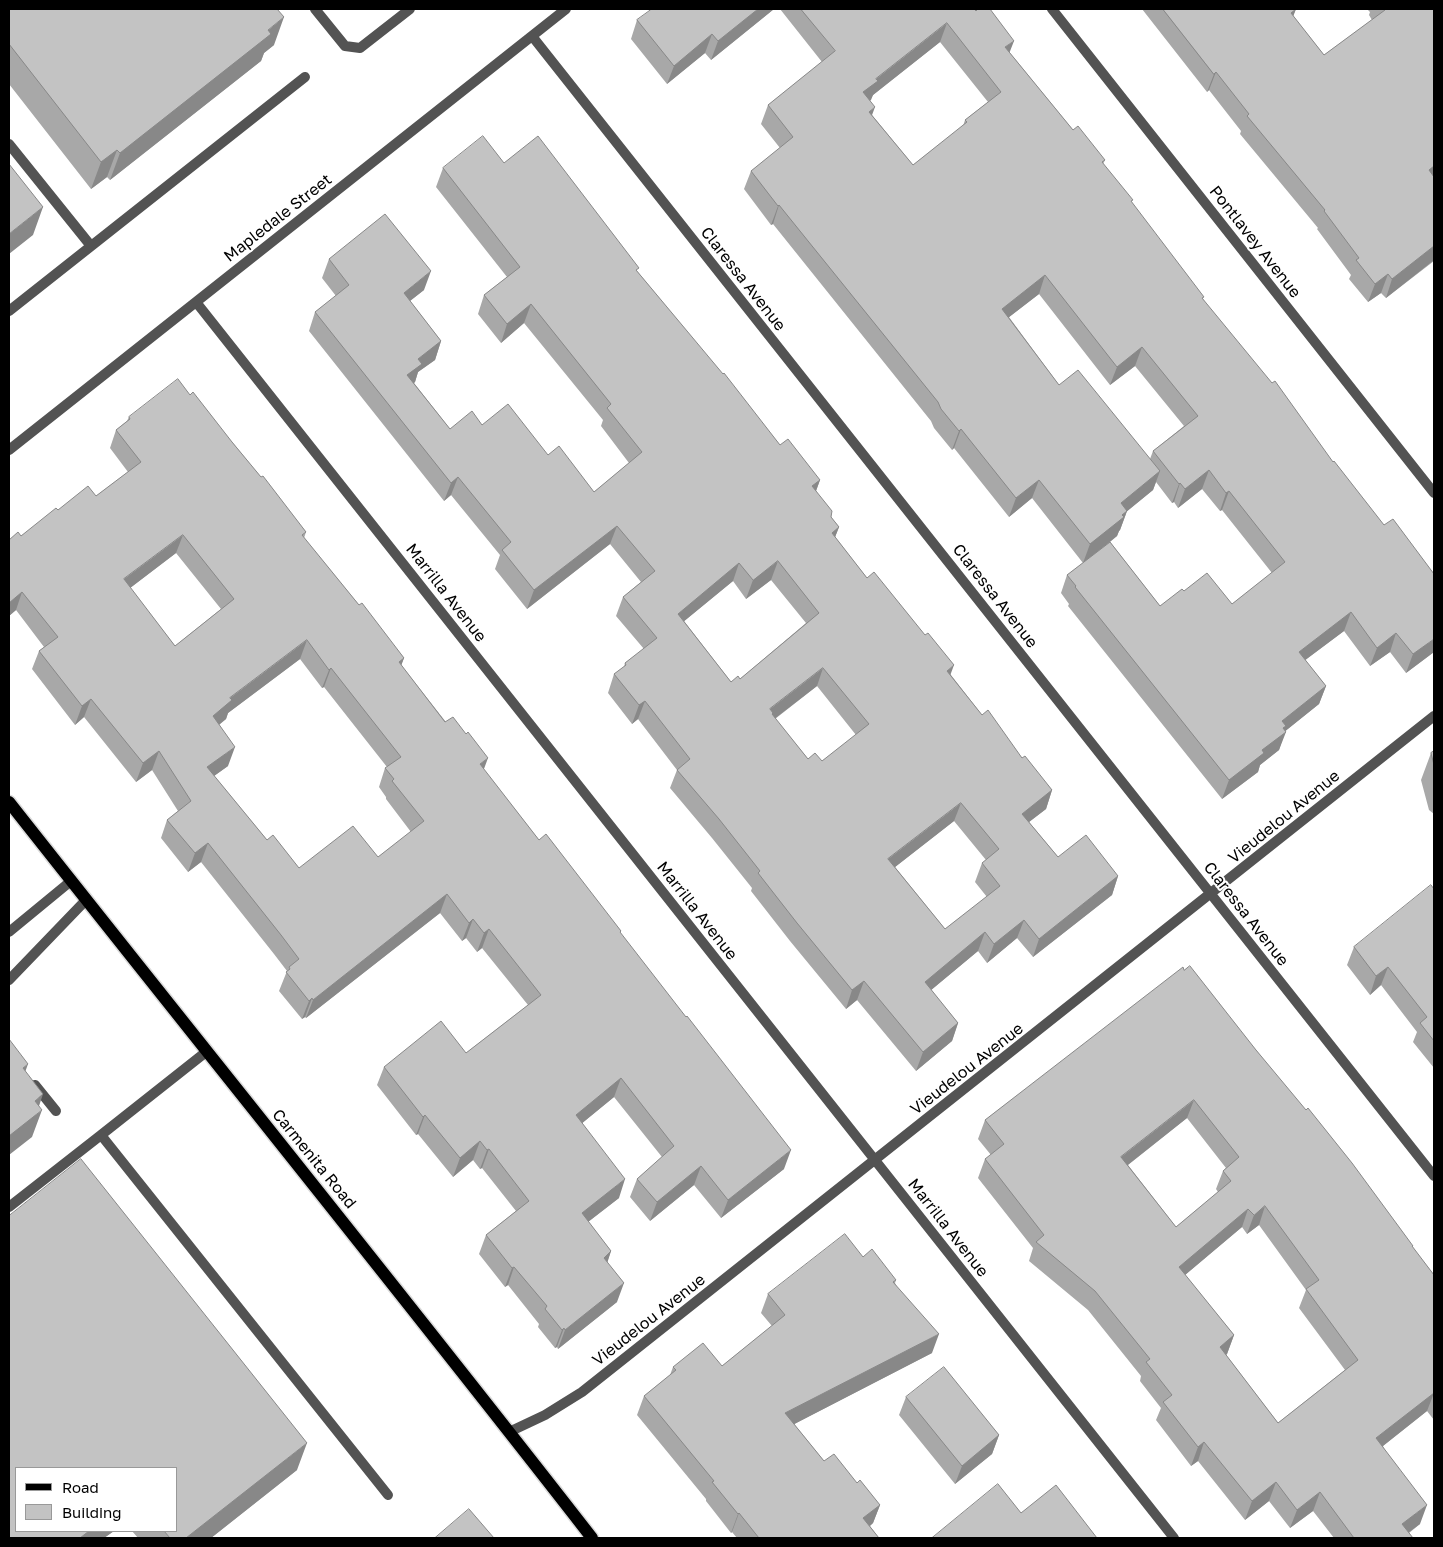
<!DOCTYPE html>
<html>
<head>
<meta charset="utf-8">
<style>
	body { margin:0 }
	#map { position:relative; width:1443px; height:1547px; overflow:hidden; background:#fff; font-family:"Golos Text",sans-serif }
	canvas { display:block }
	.frame { position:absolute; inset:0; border:10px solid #000; pointer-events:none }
	.legend { position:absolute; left:15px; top:1467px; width:162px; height:65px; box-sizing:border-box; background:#fff; border:1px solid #999; margin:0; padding:6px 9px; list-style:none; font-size:15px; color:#000 }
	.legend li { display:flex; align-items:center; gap:10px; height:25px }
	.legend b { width:25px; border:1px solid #999 }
</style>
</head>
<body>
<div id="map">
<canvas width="1443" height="1547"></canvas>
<div class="frame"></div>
<ul class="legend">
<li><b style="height:6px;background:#000"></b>Road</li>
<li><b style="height:14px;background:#c3c3c3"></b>Building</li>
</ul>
</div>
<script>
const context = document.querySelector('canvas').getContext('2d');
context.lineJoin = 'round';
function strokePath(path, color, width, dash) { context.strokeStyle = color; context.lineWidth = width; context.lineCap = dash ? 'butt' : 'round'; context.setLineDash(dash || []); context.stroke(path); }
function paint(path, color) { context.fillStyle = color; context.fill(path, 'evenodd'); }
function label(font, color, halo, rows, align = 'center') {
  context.font = font + ' "Golos Text",sans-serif'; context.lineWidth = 4; context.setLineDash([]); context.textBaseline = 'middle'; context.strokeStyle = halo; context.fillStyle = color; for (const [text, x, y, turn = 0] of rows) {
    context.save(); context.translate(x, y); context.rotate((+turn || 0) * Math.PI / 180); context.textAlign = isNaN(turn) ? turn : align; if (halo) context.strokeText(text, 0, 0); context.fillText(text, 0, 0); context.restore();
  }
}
const primary = new Path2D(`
	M9,802C203,1048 400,1291 592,1538`);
strokePath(primary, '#dbdbdb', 15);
strokePath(new Path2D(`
	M315,9L345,46L360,48L410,9
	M9,144L91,246
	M9,311L305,77
	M9,932L71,881
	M9,980L86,900
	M35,1085L56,1111
	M101,1135L206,1052
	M9,1207L101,1135L388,1495`), '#535353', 10);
strokePath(new Path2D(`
	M1052,9L1434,493
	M532,36L1434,1176
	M196,302L1174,1538
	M9,450L566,9
	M509,1432L545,1415L582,1392L1434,716`), '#535353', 10);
strokePath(primary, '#000', 12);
paint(new Path2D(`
	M9,9L274,45L264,53L261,61L110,180L107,177L91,189L9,84Z
	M774,9L711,60L705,53L667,84L631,39L637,20Z
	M780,9H974L1073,130L1105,160L1103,164L1203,299L1434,652L1406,673L1390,652L1370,666L1344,631L1305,660L1326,686L1319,704L1285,731L1279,750L1260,765L1258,772L1222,799L1068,606L1069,604L1061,593L1067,575L1083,563L1032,498L1009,517L954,448L952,450L934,428L931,421L773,224L771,225L744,189L751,171L780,148L761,124L768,105L822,62ZM940,42L988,102L965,120L963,126L913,165L872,115L870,100L873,95ZM1039,294L1110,385L1135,366L1184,426L1153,451L1150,459L1059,385L1009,317ZM1156,482L1172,503L1174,502L1178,508L1202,489L1220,511L1222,510L1272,573L1232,604L1184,591L1160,606L1110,542L1117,536L1119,531L1120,530L1127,511L1153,490Z
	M1142,9H1296L1293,16L1324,55L1372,20L1369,15L1370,12L1367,9H1434V261L1386,298L1381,293L1368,302L1349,279L1351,275L1317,229L1318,228L1240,134L1241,131L1209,90L1207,92Z
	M504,163L637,271L780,445L820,480L816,491L831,517L839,527L835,537L867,578L951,675L982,715L1052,790L1046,809L1029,822L1058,857L1118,876L1112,895L1033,957L1017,938L987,963L978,951L931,990L958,1023L952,1041L916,1071L857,1000L846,1009L790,941L751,891L752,888L712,838L670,788L677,770L638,719L632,724L608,693L614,674L624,667L625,663L644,649L616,616L623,597L641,582L610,544L527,609L495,569L500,555L451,495L444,501L309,331L315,312L336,296L322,278L329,259L424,290L410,301L441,341L435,360L418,372L415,382L414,383L450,429L482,425L548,455L594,492L629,463L601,426L603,420L524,323L501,343L478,314L484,295L507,277L436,187L443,168ZM771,580L806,623L740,679L731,682L684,621L733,581L746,599ZM817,686L856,735L822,761L808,759L775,719ZM954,821L986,860L982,863L975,882L987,897L945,929L895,867Z
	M190,395L232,442L306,532L304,538L359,605L404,658L401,665L539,840L621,931L620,933L784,1169L721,1218L694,1185L650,1221L630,1197L637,1179L662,1157L614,1097L582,1123L619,1198L588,1222L611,1251L607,1262L617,1302L558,1349L557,1347L555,1348L538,1327L539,1324L508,1285L505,1287L479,1254L486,1235L516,1211L482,1168L480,1169L473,1160L453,1177L418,1134L416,1135L377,1085L384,1067L466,1053L528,1005L482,948L477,952L466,938L462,941L440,913L306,1018L305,1017L302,1019L279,991L287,971L274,954L201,862L188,872L161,838L167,820L178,811L152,770L136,782L84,717L75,725L32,669L39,651L44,647L16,610L9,616V540L21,536L58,510L96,496L128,472L110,448L116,430L127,421L129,417ZM176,553L221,609L175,646L130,588ZM300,659L322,688L324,687L387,767L385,768L379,787L386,797V799L411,832L378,857L299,868L267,840L214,776L228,766L219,725L226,719L228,713Z
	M1434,751V814L1429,810L1421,780L1431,753Z
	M1434,889V1068L1413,1042L1417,1032L1381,985L1370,995L1347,965L1354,947Z
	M1184,970L1256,1050L1434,1275V1420L1427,1411L1383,1446L1420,1524L1409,1533L1413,1538H1334L1313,1511L1290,1528L1269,1501L1245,1520L1198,1461L1191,1466L1156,1420L1161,1408L1140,1381L1141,1376L1088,1310L1029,1261L1033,1248L978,1178L985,1159L991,1155L978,1139L985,1120ZM1187,1118L1226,1168L1223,1171L1216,1189L1218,1192L1176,1227L1128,1165ZM1259,1225L1306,1290L1299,1308L1345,1370L1278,1423L1226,1355L1227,1354L1234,1335L1185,1275L1242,1227L1247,1234Z
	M9,1216L297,1470L211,1538H138L132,1531H176V1468L16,1531H114L104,1538H9Z
	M863,1257L896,1280L895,1283L932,1353L794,1424L824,1461L857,1483L880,1505L873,1523L870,1526L879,1538H737L732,1532L731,1533L706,1501V1499L637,1415L644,1396L670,1375L673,1367L722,1366L772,1326L761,1313L768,1294Z
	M906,1397L999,1435L992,1454L955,1484L899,1415Z`), '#a8a8a8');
paint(new Path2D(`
	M758,9H774L711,60L718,41Z
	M1296,9L1289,27L1291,13Z
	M284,17L274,45L264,53L261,61L110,180L120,153Z
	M947,23L940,42L873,95L871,100L857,111L863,92L876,79Z
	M712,34L705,53L667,84L674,66Z
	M1014,41L1007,59L1005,47Z
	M1216,72L1209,90L1207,92L1214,74Z
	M875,107L868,126L869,112Z
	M117,150L107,177L91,189L101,162Z
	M1434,166V179L1429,170Z
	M779,205L773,224L771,225L778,206Z
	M43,207L33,235L9,254V234Z
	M1434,246V260L1386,298L1392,279Z
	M431,271L424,290L397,311L404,293Z
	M1388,274L1381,293L1368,302L1375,284Z
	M1045,275L1039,294L995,328L1002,309Z
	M531,304L524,323L501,343L507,324Z
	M441,341L435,360L418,372L415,382L401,393L407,375L418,359Z
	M1142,347L1135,366L1110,385L1117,367Z
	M961,429L954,448L952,450L959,431Z
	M1209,470L1202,489L1178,508L1185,489Z
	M1160,471L1153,490L1125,513L1127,511L1120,530L1119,531L1117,536L1083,563L1090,544L1121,503Z
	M458,477L451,495L444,501L451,483Z
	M820,480L813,499L812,486Z
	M1039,480L1032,498L1009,517L1016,498Z
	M1180,483L1174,502L1172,503L1179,484Z
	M1229,491L1222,510L1220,511L1226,493Z
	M617,526L610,544L527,609L534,590Z
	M839,527L832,545V533Z
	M183,535L176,553L117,598L124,579Z
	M778,561L771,580L746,599L753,580Z
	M739,563L733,581L671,632L678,614Z
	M22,592L16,610L9,616V603Z
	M1351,612L1344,631L1292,670L1299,652Z
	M1396,633L1390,652L1370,666L1377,648Z
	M1434,639V652L1406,673L1413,654Z
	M307,640L300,659L228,713L226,719L206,735L213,716L230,698Z
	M404,658L397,677L399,662Z
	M954,665L947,684V671Z
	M331,668L324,687L322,688L329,670Z
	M823,668L817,686L769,723L770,709Z
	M1326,686L1319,704L1283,733L1286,732L1279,750L1260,765L1258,772L1222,799L1229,780L1262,750L1282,721Z
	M91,699L84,717L75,725L82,706Z
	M645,701L638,719L632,724L639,705Z
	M235,747L228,766L200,786L207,767Z
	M159,751L152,770L136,782L143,763Z
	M488,758L481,777L480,764Z
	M1052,790L1046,809L1016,832L1022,814Z
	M961,803L954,821L881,878L888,859Z
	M208,843L201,862L188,872L195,853Z
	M1118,876L1112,895L1033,957L1039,939Z
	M447,894L440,913L306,1018L313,1000Z
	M473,919L466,938L462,941L469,923Z
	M1024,920L1017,938L987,963L994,944Z
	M489,929L482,948L477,952L484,933Z
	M985,932L978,951L918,1001L925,982Z
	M1388,967L1381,985L1370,995L1376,976Z
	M864,981L857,1000L846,1009L852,990Z
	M312,998L305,1017L302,1019L309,1001Z
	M958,1023L952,1041L916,1071L923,1052Z
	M28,1064L18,1092L23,1068Z
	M621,1078L614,1097L569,1134L576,1115Z
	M43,1094L36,1115L42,1110L32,1137L9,1155V1136L35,1101Z
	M1194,1100L1187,1118L1115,1175L1121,1157Z
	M425,1115L418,1134L416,1135L423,1117Z
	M480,1141L473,1160L453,1177L460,1158Z
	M489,1149L482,1168L480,1169L487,1150Z
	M791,1150L784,1169L721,1218L728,1200Z
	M701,1166L694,1185L650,1221L657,1202Z
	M625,1179L619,1198L575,1232L582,1213Z
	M1265,1206L1259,1225L1247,1234L1254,1215Z
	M1248,1209L1242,1227L1172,1286L1179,1267Z
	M611,1251L605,1270L604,1258Z
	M514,1267L508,1285L505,1287L512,1268Z
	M624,1283L617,1302L558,1349L565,1330Z
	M564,1328L557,1347L555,1348L562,1330Z
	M939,1334L932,1353L779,1432L785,1413Z
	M1234,1335L1227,1354L1213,1365L1220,1347Z
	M1434,1393L1427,1411L1369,1457L1376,1438Z
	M999,1435L992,1454L955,1484L962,1466Z
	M1204,1442L1198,1461L1191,1466L1198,1447Z
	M307,1443L297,1470L211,1538H186Z
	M1276,1482L1269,1501L1245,1520L1252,1501Z
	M1320,1492L1313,1511L1290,1528L1297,1510Z
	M880,1505L873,1523L857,1537L863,1518Z
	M1427,1505L1420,1524L1401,1538L1402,1524Z
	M739,1513L732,1532L731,1533L738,1514Z
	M89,1531H114L104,1538H80Z`), '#888');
const building = new Path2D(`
	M9,9H277L284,17L268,30L271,34L120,153L117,150L101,162L9,44Z
	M652,9H758L718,41L712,34L674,66L637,20Z
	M801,9H974L976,11L978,9H990L1014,41L1005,47L1073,130L1078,126L1105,160L1102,162L1133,200L1131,201L1204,297L1202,298L1272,383L1275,381L1333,462L1334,461L1384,525L1393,519L1434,574V639L1413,654L1396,633L1377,648L1351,612L1299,652L1326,686L1282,721L1286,726L1283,728L1286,732L1262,750L1264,753L1229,780L1075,587L1076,586L1067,575L1110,542L1160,606L1182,589L1184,591L1207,573L1232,604L1285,562L1229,491L1226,493L1209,470L1185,489L1180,483L1179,484L1153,451L1198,416L1142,347L1117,367L1045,275L1002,309L1059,385L1078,370L1160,471L1121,503L1127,511L1122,515L1124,517L1090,544L1039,480L1016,498L961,429L959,431L941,409L938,402L779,205L778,206L751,171L793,137L768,105L835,51ZM947,23L1001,92L965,120L967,122L913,165L869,112L875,107L863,92L878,81L876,79Z
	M1163,9H1296L1291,13L1324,55L1385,10L1384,9H1434V166L1429,170L1434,177V246L1392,279L1388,274L1375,284L1356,260L1359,258L1324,211L1325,210L1247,116L1249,114L1216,72L1214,74Z
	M483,136L504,163L538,136L639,268L636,270L723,374L724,373L780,445L788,439L820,480L812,486L832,511L831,517L839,527L832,533L867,578L874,572L925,635L928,633L954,665L947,671L982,715L988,710L1022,758L1025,756L1052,790L1022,814L1058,857L1086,835L1118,876L1039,939L1024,920L994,944L985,932L925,982L958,1023L923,1052L864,981L852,990L797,923L758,873L760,871L719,819L677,770L690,759L645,701L639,705L614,674L626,665L625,663L657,638L623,597L655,571L617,526L534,590L502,550L511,542L458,477L451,483L315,312L349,285L329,259L385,214L431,271L404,293L441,341L418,359L422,364L407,375L450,429L472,411L482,425L508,404L548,455L559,446L594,492L642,452L607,408L611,404L531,304L507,324L484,295L520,267L443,168ZM778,561L819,613L740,679L738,676L731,682L678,614L739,563L753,580ZM823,668L869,724L822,761L815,753L808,759L772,714L773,713L770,709ZM961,803L999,849L982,863L1000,886L945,929L888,859Z
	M9,164L43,207L9,234Z
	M178,379L190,395L193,392L232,442L261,477L263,476L306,532L302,535L359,605L362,603L404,658L399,662L445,722L453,717L466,734L468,732L488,758L480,764L539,840L546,834L621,931L620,932L686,1017L687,1016L791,1150L728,1200L701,1166L657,1202L637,1179L674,1146L621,1078L576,1115L625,1179L582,1213L611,1251L604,1258L624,1283L565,1330L564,1328L562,1330L545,1309L547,1306L514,1267L512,1268L486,1235L529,1201L489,1149L487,1150L480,1141L460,1158L425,1115L423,1117L384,1067L441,1021L466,1053L541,995L489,929L484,933L473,919L469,923L447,894L313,1000L312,998L309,1001L286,972L290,969L289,967L299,959L281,935L208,843L195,853L167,820L191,801L159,751L143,763L91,699L82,706L39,651L58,637L22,592L9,603V540L18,532L21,536L56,508L58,510L88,486L96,496L141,462L116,430L130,419L129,417ZM183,535L234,599L175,646L124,579ZM307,640L329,670L331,668L401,757L385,768L394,779L392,781L424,821L378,857L353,826L299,868L273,835L267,840L207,767L235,747L213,716L232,700L230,698Z
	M1434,751V765L1431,753Z
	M1431,885L1434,889V1041L1420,1023L1427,1017L1388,967L1376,976L1354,947Z
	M1190,966L1256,1050L1306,1110L1308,1108L1352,1163L1413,1246H1412L1434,1275V1393L1376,1438L1427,1505L1402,1524L1413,1538H1354L1320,1492L1297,1510L1276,1482L1252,1501L1204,1442L1198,1447L1163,1402L1172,1395L1146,1362L1150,1359L1095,1291L1036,1242L1044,1235L985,1159L1004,1144L985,1120L1183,967L1184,970ZM1194,1100L1239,1157L1223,1171L1231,1181L1176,1227L1121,1157ZM1265,1206L1319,1280L1306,1289L1358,1360L1278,1423L1220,1347L1234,1335L1179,1267L1248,1209L1254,1215Z
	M9,1039L28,1064L23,1068L43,1094L35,1101L42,1110L9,1136Z
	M81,1159L307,1443L186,1538H170L164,1531H176V1468H16V1531H89L80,1538H9V1216Z
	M845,1234L863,1257L872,1249L896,1280L893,1282L939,1334L785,1413L824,1461L834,1454L857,1483L860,1480L880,1505L863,1518L879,1538H759L739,1513L738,1514L712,1482L714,1481L644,1396L676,1370L673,1367L703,1343L722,1366L785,1315L768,1294Z
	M944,1367L999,1435L962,1466L906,1397Z
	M998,1484L1021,1513L1056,1485L1097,1538H932Z
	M469,1509L494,1538H435Z`);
paint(building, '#c3c3c3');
strokePath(building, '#888', 1);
label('16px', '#000', '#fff', [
	["Mapledale Street",278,218,-38],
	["Pontlavey Avenue",1255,242,52],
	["Claressa Avenue",743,279,52],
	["Marrilla Avenue",446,593,52],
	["Claressa Avenue",995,596,52],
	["Vieudelou Avenue",1284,817,-39],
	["Marrilla Avenue",697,911,52],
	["Claressa Avenue",1246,914,52],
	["Vieudelou Avenue",967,1069,-38],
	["Carmenita Road",314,1159,51],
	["Marrilla Avenue",948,1228,52],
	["Vieudelou Avenue",649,1320,-38]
]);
</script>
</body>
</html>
